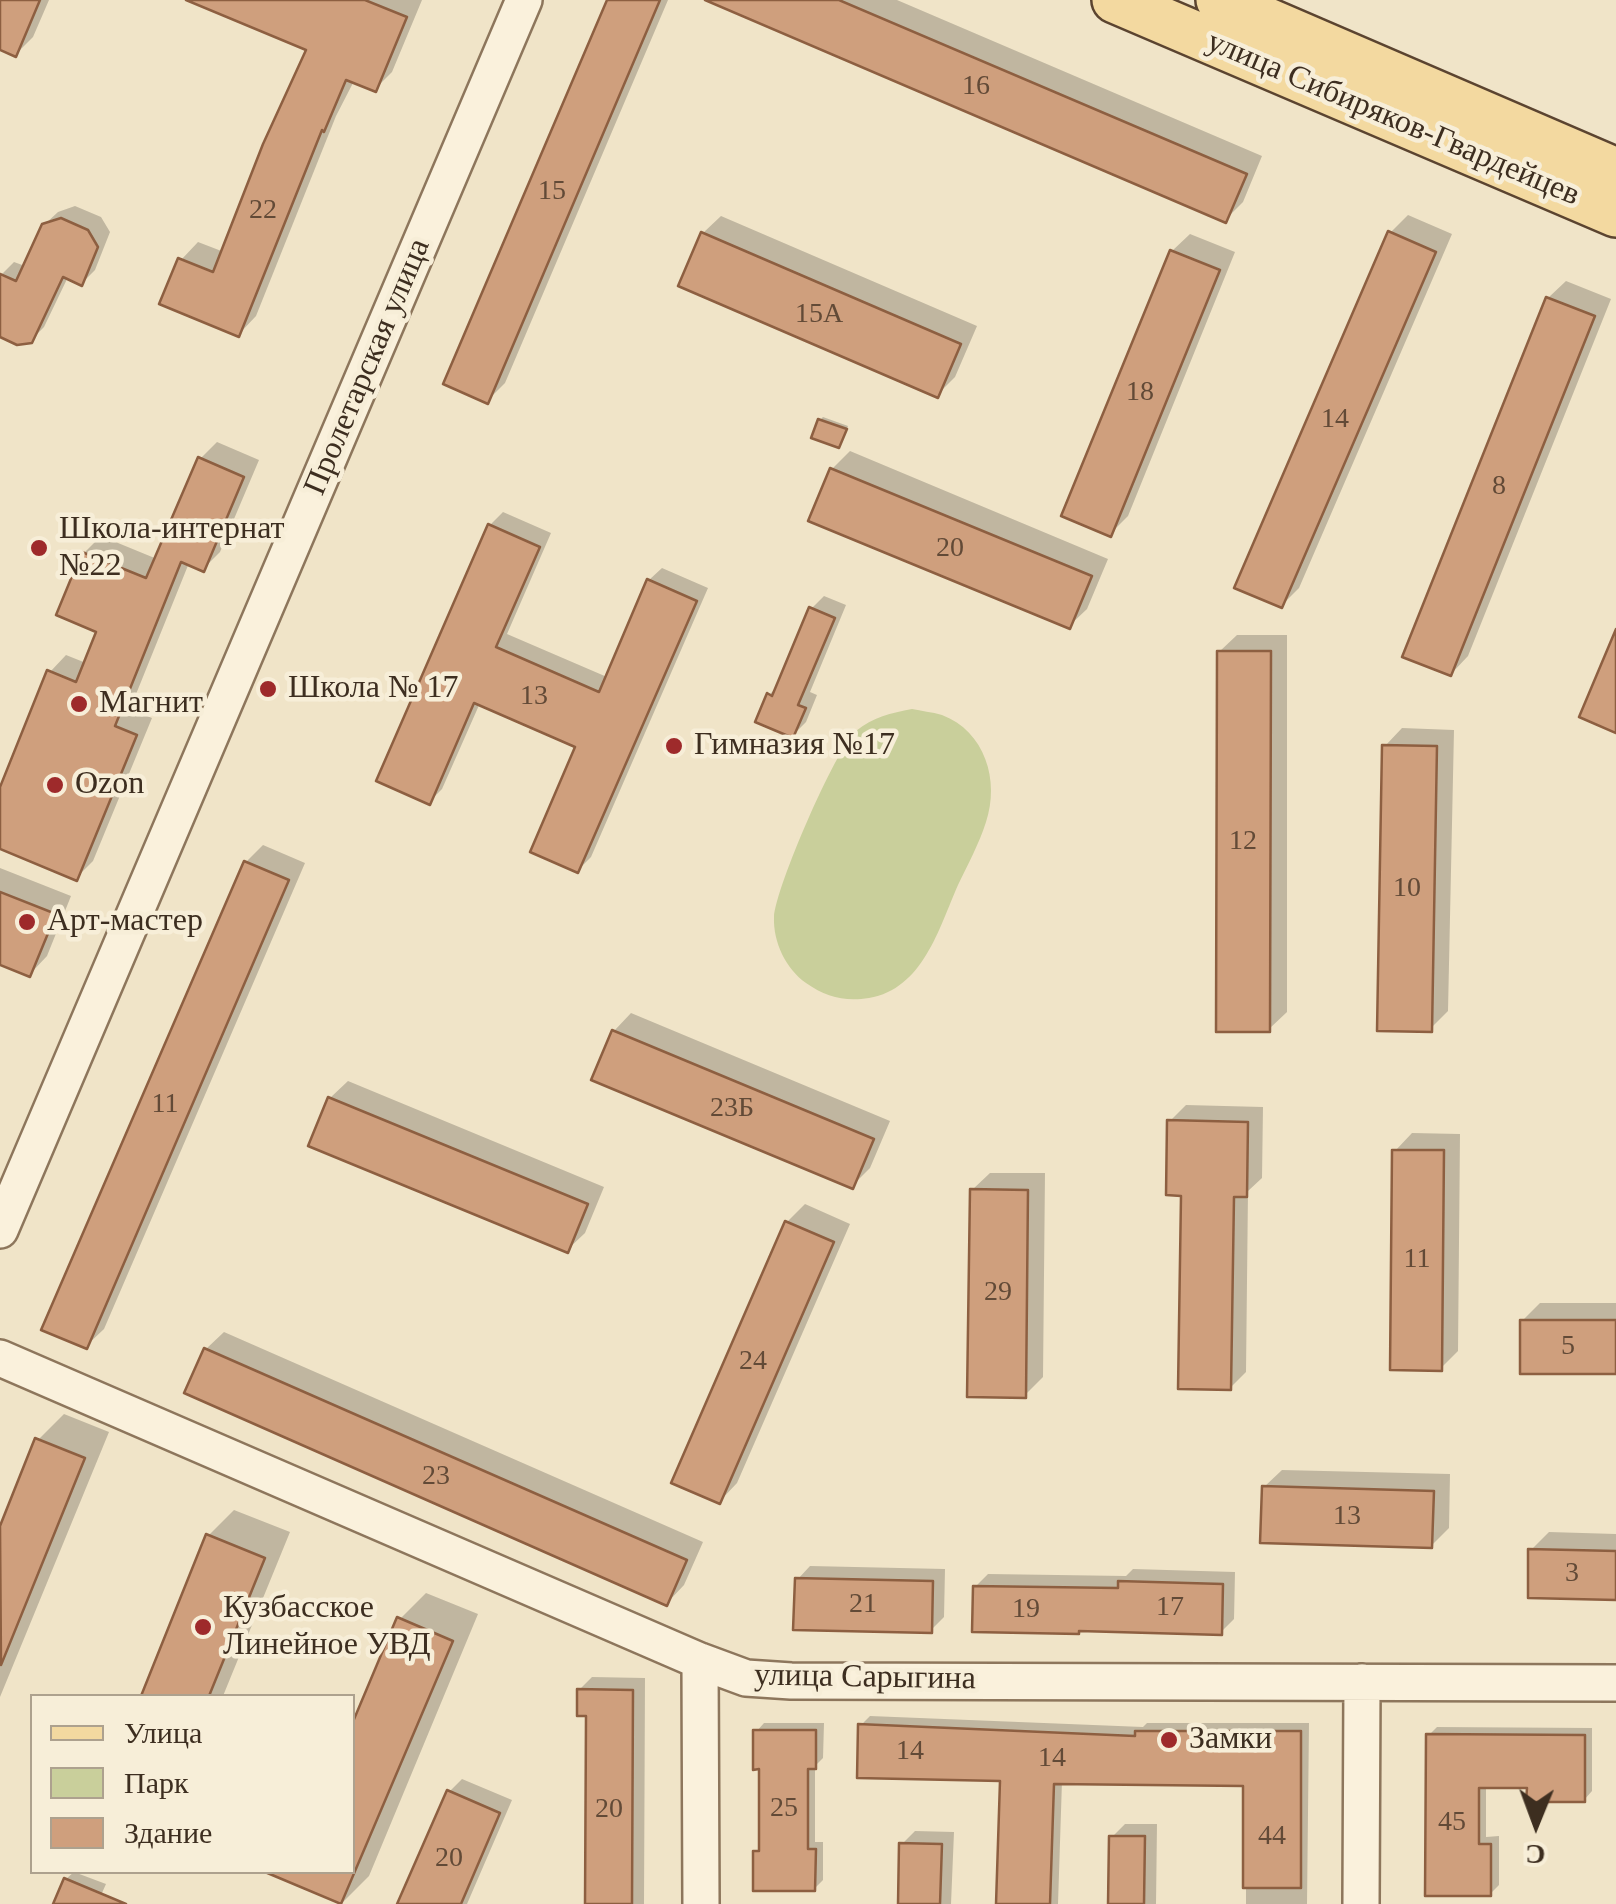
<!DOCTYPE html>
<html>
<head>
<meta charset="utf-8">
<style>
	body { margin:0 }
	#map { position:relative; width:1616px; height:1904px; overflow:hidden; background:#f0e4c8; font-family:"Times New Roman",serif }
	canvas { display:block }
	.legend { position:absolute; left:30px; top:1694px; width:325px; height:180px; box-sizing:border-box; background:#f7eed8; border:2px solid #ada18e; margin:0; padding:12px 18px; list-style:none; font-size:30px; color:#3d2e20 }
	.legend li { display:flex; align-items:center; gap:20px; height:50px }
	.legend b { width:50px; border:2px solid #ada18e }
	.north { position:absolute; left:1486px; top:1774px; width:100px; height:100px; -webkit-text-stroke:8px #f7eed8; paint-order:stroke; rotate:181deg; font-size:28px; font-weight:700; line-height:40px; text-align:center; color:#3d2e20 }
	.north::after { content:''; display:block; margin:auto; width:35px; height:45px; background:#3d2e20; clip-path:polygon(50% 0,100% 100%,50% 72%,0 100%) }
</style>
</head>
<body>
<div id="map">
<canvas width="1616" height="1904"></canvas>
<ul class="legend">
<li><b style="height:12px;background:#f3d9a0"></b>Улица</li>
<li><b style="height:28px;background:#c9cf9b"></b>Парк</li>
<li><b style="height:28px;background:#cf9f7d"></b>Здание</li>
</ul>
<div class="north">С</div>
</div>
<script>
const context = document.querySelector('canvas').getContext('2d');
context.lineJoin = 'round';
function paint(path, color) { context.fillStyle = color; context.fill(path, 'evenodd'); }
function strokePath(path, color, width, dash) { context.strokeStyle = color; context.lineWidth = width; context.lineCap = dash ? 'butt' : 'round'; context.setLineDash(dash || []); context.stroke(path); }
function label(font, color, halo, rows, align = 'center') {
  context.font = font + ' "Times New Roman",serif'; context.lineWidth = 9; context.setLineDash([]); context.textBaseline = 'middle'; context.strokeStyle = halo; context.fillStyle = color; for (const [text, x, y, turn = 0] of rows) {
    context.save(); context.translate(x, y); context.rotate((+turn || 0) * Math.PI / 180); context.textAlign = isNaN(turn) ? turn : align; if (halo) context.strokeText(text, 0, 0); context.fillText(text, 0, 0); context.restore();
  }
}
paint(new Path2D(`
	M912,709C921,711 932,712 942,715C985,731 1000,781 986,822C979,844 968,864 958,885C939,928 923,989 869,998C845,1002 826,997 806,983C786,969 773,942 774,917C776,887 835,750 856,731C873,717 891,713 912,709Z`), '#c9cf9b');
paint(new Path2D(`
	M0,0H49L33,37L16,54L0,48Z
	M191,0H422L392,72L375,89L354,81L336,116L256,316L239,334L181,260L198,242L224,252L309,49Z
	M610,0H668L505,383L487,401Z
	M711,0H897L1262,156L1243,202L1225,220Z
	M75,206L101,217L110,232L95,270L82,283L68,277L44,327L31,340L0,334L1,275L14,262L25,266L44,225L58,212Z
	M1408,215L1452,234L1299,588L1281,606L1390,233Z
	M721,216L977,326L955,377L937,395L703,233Z
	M1190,234L1235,252L1128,516L1110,534L1172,251Z
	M1566,281L1611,299L1468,656L1451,674L1548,298Z
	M823,417L848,426L839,446L820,420Z
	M217,442L259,460L220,552L203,569L189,563L130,709L152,718L93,861L76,878L0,847V793L50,672L66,655L86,663L100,631L84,553L101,536L157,559L200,459Z
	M850,451L1108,559L1087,609L1069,626L832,469Z
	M503,512L551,533L507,634L607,677L649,580L662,568L708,588L591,857L578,870L579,745L480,703L442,789L429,802L490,525Z
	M824,596L846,605L810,692L817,695L806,722L793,735L769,695L780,684L811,609Z
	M1237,635H1287V1012L1269,1029L1219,652Z
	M1402,728L1454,730L1448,1011L1430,1029L1385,746Z
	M263,845L305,863L104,1329L86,1346L246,862Z
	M0,868L71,896L47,956L30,974L0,962Z
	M631,1013L890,1121L870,1168L852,1186L614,1031Z
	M348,1081L604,1187L585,1233L567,1250L330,1098Z
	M1186,1105L1263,1107L1262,1178L1248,1191L1246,1372L1230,1388L1170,1121Z
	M1412,1133L1460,1134L1458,1351L1441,1368L1395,1151Z
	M990,1173H1045L1043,1377L1025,1395L972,1190Z
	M805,1204L850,1224L737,1483L720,1501L787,1222Z
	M1540,1303H1616V1372L1522,1321Z
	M224,1332L703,1542L684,1585L667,1603L206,1349Z
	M64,1414L109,1432L0,1697V1532L38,1440Z
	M1282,1470L1450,1474L1449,1528L1431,1546L1264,1487Z
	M234,1510L290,1532L223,1696H143L208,1536Z
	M1549,1532L1616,1534V1597L1531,1550Z
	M810,1566L945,1569L944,1617L931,1630L797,1580Z
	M1133,1569L1235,1572L1234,1619L1221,1632L975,1587L988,1574L1126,1576Z
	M426,1593L478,1614L369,1876L343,1902L271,1872H352L400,1619Z
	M592,1677L645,1678L644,1904H587L589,1713L579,1690Z
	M870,1716L1143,1727L1147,1723H1309L1307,1904H1246V1783L1062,1781L1058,1904H998L1003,1778L860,1726Z
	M764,1723H824L823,1758L815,1766V1842H823V1880L814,1889L756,1852L761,1847L762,1767L756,1732Z
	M1437,1727L1592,1728V1791L1584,1800L1529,1786H1486V1837L1499,1836V1885L1490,1894L1429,1735Z
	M462,1779L512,1800L467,1904H400L449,1792Z
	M1125,1824H1157L1156,1904H1111L1112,1837Z
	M915,1831L954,1832L951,1904H900L902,1844Z
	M74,1872L106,1884L97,1904H56L66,1879Z`), '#0003');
const building = new Path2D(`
	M0,0H40L16,57L0,50Z
	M186,0H365L407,17L376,92L346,80L324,132L322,130L239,337L159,304L178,258L213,272L263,144L306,50Z
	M607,0H660L488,404L443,384Z
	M705,0H839L1247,174L1226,223Z
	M61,218L88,230L98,247L82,286L63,277L32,343L17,345L0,337V274L16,281L42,224Z
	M1388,231L1436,252L1282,608L1234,588Z
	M701,232L961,344L938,398L678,286Z
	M1170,250L1220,270L1111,537L1061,516Z
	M1546,297L1595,316L1451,676L1402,657Z
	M818,419L847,429L839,448L811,438Z
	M198,457L244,477L204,572L181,562L115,726L137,735L77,881L0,849V787L47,670L76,682L96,632L56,615L82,552L146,578Z
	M830,468L1092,576L1070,629L808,521Z
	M488,524L540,547L496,647L599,692L647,579L697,601L578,873L530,852L575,747L474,703L430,805L376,781Z
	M809,607L835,618L798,705L806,708L793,738L755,722L767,693L772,696Z
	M1616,629V733L1579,717Z
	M1217,651H1271L1270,1032H1216Z
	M1382,745L1437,746L1432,1032L1377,1031Z
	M244,861L289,880L87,1349L41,1330Z
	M0,892L56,914L30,977L0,965Z
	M612,1030L874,1139L853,1189L591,1080Z
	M328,1097L588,1204L568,1253L308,1146Z
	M1167,1120L1248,1122L1247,1197H1234L1231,1390L1178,1389L1181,1196L1166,1195Z
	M1392,1150H1444L1442,1371L1390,1370Z
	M970,1189L1028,1190L1026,1398L967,1397Z
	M785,1221L834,1242L720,1504L671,1483Z
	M1520,1320H1616V1374H1520Z
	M204,1348L687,1560L667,1606L184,1393Z
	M35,1438L85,1458L1,1665L0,1526Z
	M1262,1486L1434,1491L1432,1548L1260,1543Z
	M206,1534L265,1558L209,1696H141Z
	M1528,1549L1616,1551V1600L1528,1598Z
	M795,1578L933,1581L932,1633L793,1630Z
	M1118,1581L1223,1584L1222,1635L1079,1631V1634L972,1632L973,1586L1118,1588Z
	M397,1617L453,1641L341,1904L265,1872H352V1724Z
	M577,1689L633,1690L632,1904H585L586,1716H577Z
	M858,1724L1135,1736V1731H1301V1888H1243V1786L1054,1784L1050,1904H996L1000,1781L857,1778Z
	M753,1730H816V1769H808V1849H816L815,1891H753V1851H759V1769L753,1770Z
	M1426,1734L1585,1735V1802H1526L1527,1788H1479V1844H1491V1896H1425Z
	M447,1790L500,1813L461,1904H397Z
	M1109,1836H1145L1144,1904H1108Z
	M899,1843L942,1844L940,1904H898Z
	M64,1878L126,1904H53Z`);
paint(building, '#cf9f7d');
strokePath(building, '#8d5f41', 2.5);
const minor = new Path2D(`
	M0,1230L524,0
	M0,1358L700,1661L746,1678L791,1681L1616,1683
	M700,1661L701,1904
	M1361,1904L1362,1682`);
const major = new Path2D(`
	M1115,0L1616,214
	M1219,0L1616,171`);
strokePath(minor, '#8d765c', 40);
strokePath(major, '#5b4430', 50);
strokePath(minor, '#faf1dc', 35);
strokePath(major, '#f3d9a0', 45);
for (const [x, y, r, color] of [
	[39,548,10,"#9e2a2b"],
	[268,689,10,"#9e2a2b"],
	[79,704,10,"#9e2a2b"],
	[674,746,10,"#9e2a2b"],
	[55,785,10,"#9e2a2b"],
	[27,922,10,"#9e2a2b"],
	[203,1627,10,"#9e2a2b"],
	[1169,1740,10,"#9e2a2b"]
]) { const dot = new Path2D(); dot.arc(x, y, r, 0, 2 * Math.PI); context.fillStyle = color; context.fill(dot); strokePath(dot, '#f7eed8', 4); }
label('28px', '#624a37', null, [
	["16",976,87],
	["15",552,192],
	["22",263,211],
	["15А",819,315],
	["18",1140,393],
	["14",1335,420],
	["8",1499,487],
	["20",950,549],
	["13",534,697],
	["12",1243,842],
	["10",1407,889],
	["11",165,1105],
	["23Б",732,1109],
	["11",1417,1260],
	["29",998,1293],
	["5",1568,1347],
	["24",753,1362],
	["23",436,1477],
	["13",1347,1517],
	["3",1572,1574],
	["21",863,1605],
	["17",1170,1608],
	["19",1026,1610],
	["14",910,1752],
	["14",1052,1759],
	["25",784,1809],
	["20",609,1810],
	["45",1452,1823],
	["44",1272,1837],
	["20",449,1859]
]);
label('32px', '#3d2e20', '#f7eed8', [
	["улица Сибиряков-Гвардейцев",1393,119,23],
	["Пролетарская улица",368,367,-67],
	["улица Сарыгина",865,1678,1]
]);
label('32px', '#3d2e20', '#f7eed8', [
	["Школа-интернат",59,530],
	["№22",59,567],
	["Школа № 17",288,689],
	["Магнит",99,704],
	["Гимназия №17",694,746],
	["Ozon",75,785],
	["Арт-мастер",47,922],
	["Кузбасское",223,1609],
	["Линейное УВД",223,1646],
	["Замки",1189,1740]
], 'left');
</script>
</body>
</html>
